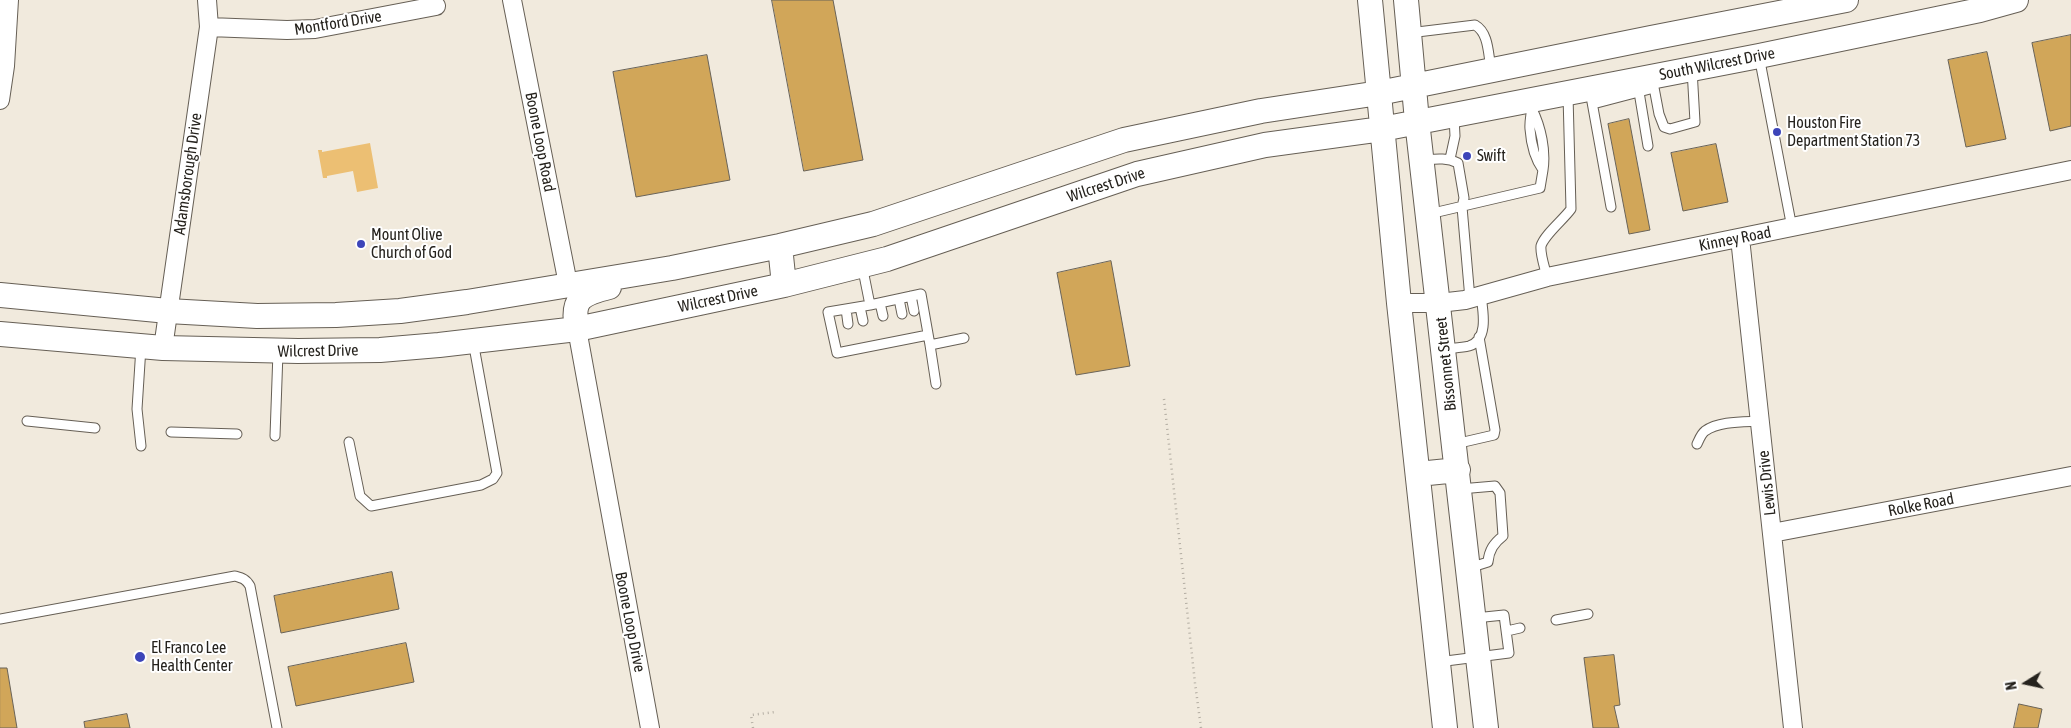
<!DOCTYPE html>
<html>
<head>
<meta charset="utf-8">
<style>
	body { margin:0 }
	#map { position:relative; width:2071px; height:728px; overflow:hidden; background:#f1eadd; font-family:"Asap Condensed",sans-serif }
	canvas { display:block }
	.north { position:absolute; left:2001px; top:658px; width:50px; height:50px; -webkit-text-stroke:4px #fff; paint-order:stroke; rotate:260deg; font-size:14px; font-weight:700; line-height:20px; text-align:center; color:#25221d }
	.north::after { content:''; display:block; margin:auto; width:18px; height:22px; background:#25221d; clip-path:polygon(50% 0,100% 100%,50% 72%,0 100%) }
</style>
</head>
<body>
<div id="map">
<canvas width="2071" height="728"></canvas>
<div class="north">N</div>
</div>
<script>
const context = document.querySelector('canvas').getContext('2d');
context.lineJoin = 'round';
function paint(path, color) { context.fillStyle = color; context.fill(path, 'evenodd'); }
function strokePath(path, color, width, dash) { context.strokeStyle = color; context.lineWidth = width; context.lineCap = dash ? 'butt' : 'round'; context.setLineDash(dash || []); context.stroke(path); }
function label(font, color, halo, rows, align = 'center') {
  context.font = font + ' "Asap Condensed",sans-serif'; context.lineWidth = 4; context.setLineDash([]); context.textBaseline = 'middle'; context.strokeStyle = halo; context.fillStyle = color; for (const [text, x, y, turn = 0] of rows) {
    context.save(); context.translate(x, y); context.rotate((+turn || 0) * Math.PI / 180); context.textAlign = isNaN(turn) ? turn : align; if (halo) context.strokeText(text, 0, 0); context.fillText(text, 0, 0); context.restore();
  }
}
paint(new Path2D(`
	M370,143L378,188L357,192L353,171L327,176V178H323L318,150H322V152Z`), '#ecbf73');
const building = new Path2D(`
	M772,0H833L863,160L804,171Z
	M2071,35V126L2050,131L2032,43Z
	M1987,52L2006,139L1966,147L1948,60Z
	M707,55L730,180L636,197L613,72Z
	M1629,119L1650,230L1629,234L1608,124Z
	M1716,144L1728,202L1683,211L1671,153Z
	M1111,261L1130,366L1076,375L1057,273Z
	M392,572L399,609L281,633L274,596Z
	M406,643L414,682L296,706L288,667Z
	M1614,655L1620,705L1614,706L1619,728H1593L1584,658Z
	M0,668H7L17,728H0Z
	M2019,704L2042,709L2038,728H2014Z
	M127,714L130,728H85L84,722Z`);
paint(building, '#d1a659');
strokePath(building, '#696358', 1);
const service = new Path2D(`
	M1409,33L1475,25C1489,33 1488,54 1491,68
	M1759,56L1792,228
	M1652,77L1659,114L1664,127L1670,129L1695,122L1692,69
	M1637,80L1648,146
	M1590,91L1611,207
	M1593,104L1654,88
	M1532,109C1541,127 1546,151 1543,170
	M1450,159L1455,136L1454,117
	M1422,160C1435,159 1446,157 1458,163L1464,198L1462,207L1470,299
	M1429,214L1540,188L1543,170C1535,159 1531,143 1530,129C1529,119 1533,111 1531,101
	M862,265L870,305L921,294L930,345L964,338
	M1547,277C1545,268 1540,255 1541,246C1544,235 1564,219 1571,209L1568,95
	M911,296L914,311
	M899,299L902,314
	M880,303L883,316
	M870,305L828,312L837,353L928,335
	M860,307L863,321
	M846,309L848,324
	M930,345L936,384
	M141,347L137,409L141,446
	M1445,349C1452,348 1461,348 1469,346C1489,340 1483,311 1481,296
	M27,421L95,428
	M171,432L237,434
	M275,436L278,352
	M349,442L360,496L371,506L481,485L493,479L497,473L473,341
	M1455,444L1494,435L1495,430L1479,337
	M1697,444C1699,440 1701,434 1705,431C1719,421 1744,422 1760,421
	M1460,489L1495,486L1500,493L1503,536C1494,543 1489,550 1488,562L1469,568
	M0,619L235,576C242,578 246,579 250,586L277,728
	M1556,620L1588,614
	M1507,631L1520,628
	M1438,662L1509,653L1504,615L1475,618`);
const minor = new Path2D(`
	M512,0L568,284
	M209,27L287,30L315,29L436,6
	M0,100L5,66L9,0
	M1740,238L1793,728
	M1399,303H1439L1465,300L1547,277L2071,170
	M577,329L650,728
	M163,348L209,27L207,0
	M1772,533L2071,476`);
const secondary = new Path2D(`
	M1370,0L1399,303L1445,728
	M1406,0L1417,121L1486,728
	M780,246L784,285
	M0,295L168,311L257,316L336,315L400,311L467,302L672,268L780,246L873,224L1124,140L1261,111L1379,93L1651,38L1846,0
	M577,329C571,299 581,294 609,287
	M0,334L163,348L298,351L380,350L439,345L577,329L784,285L887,259L1137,174L1265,145L1382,129L1759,56L1980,10L2016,0
	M1418,474L1458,470`);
strokePath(service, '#665f55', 11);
strokePath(minor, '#665f55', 20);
strokePath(secondary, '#665f55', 26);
strokePath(new Path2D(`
	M1164,399L1195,683L1201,728
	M753,728L751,715L775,712`), '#b3ada2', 2.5, [1, 4]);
strokePath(service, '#fff', 9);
strokePath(minor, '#fff', 18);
strokePath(secondary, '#fff', 24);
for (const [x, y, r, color] of [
	[1777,132,5,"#3d45b9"],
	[1467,156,5,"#3d45b9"],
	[361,244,5,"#3d45b9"],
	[140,657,6,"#3d45b9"]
]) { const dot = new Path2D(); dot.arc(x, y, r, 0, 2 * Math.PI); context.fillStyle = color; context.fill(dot); strokePath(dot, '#fff', 2); }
label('16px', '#25221d', '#fff', [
	["Montford Drive",338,23,-9],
	["South Wilcrest Drive",1717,64,-11],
	["Boone Loop Road",540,142,79],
	["Adamsborough Drive",188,174,-82],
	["Wilcrest Drive",1106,185,-18],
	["Kinney Road",1735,239,-11],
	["Wilcrest Drive",718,299,-12],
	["Wilcrest Drive",318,351,-1],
	["Bissonnet Street",1446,364,-96],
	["Lewis Drive",1767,483,-96],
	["Rolke Road",1921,505,-11],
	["Boone Loop Drive",630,622,79]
]);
label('16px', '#25221d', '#fff', [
	["Houston Fire",1787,123],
	["Department Station 73",1787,141],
	["Swift",1477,156],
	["Mount Olive",371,235],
	["Church of God",371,253],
	["El Franco Lee",151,648],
	["Health Center",151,666]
], 'left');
</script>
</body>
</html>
